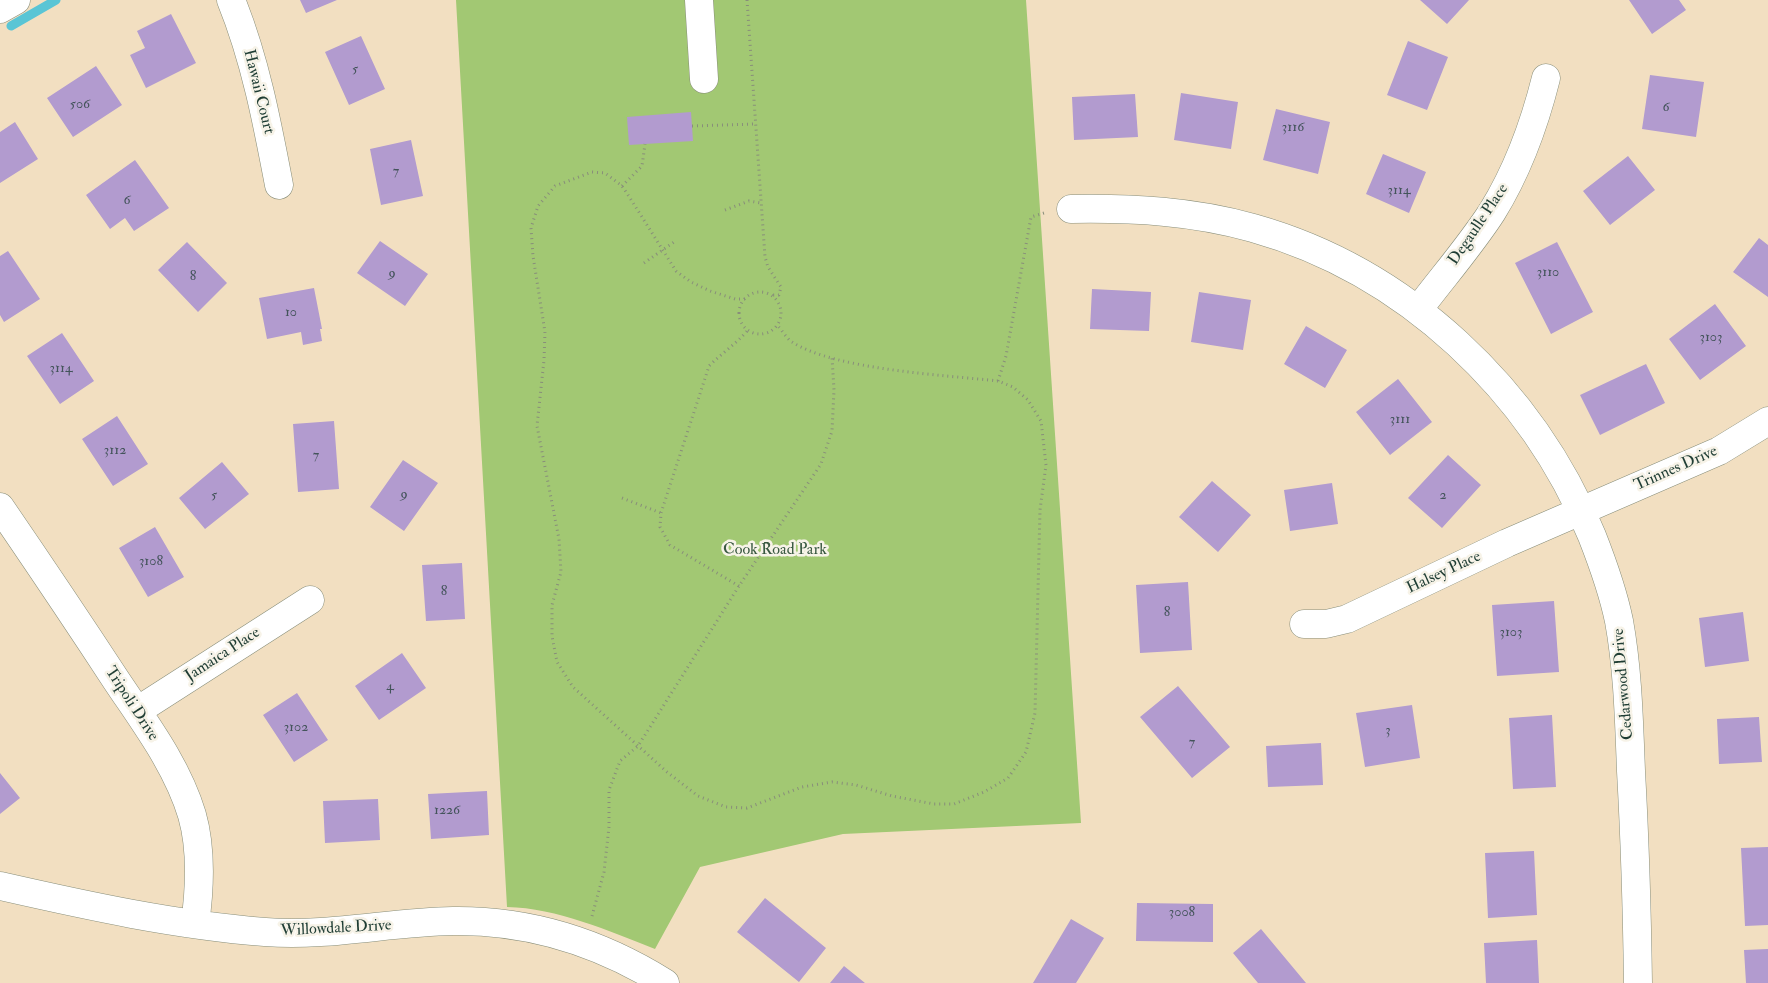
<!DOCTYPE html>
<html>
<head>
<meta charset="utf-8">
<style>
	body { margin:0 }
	canvas { display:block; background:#f2dfc1 }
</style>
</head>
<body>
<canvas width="1768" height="983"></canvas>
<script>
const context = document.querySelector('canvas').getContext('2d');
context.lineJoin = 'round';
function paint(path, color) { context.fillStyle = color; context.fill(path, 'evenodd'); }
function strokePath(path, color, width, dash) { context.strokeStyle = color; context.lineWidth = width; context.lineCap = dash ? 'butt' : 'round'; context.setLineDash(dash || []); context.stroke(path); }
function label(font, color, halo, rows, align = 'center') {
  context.font = font + ' "IM FELL Double Pica",serif'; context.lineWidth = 5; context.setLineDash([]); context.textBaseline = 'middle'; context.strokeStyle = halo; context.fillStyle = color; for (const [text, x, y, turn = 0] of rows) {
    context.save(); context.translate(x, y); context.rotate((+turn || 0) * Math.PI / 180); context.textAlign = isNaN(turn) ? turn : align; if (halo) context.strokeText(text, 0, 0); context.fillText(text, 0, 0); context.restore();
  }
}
paint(new Path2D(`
	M456,0H1026L1081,823L843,834L700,867L655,949C609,931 557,908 507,907Z`), '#a2c873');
strokePath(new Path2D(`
	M11,26L56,0`), '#5ac5d5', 9);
paint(new Path2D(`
	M300,0H337L306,13Z
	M1420,0H1469L1447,24Z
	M1629,0H1679L1686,10L1652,34Z
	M171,14L196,63L146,88L130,55L145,48L137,31Z
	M361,36L385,89L349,105L325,52Z
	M1408,41L1448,57L1427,110L1387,95Z
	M96,66L122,105L73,137L47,98Z
	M1650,75L1704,82L1696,137L1642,129Z
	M1181,93L1238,102L1231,149L1174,140Z
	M1135,94L1138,137L1074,140L1072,97Z
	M1276,109L1330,122L1318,174L1263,160Z
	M691,112L693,141L629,145L627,117Z
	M15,122L38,159L0,183V132Z
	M411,140L423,196L381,205L370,149Z
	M1383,154L1426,172L1409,213L1366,194Z
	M1628,156L1655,190L1610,225L1583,191Z
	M135,160L169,208L134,231L125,218L110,229L86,195Z
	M1759,238L1768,245V297L1733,272Z
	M380,241L428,274L405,306L357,273Z
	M187,242L227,283L198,312L158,270Z
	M1557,242L1593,312L1551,334L1515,263Z
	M8,251L40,299L4,322L0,315V256Z
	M314,288L322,329H320L322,341L303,345L301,332L267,339L259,298Z
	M1092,289L1151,292L1149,331L1090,329Z
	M1199,292L1251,300L1243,350L1191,342Z
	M1715,304L1746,346L1700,380L1669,339Z
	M1306,326L1347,350L1325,388L1284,364Z
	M62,333L94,381L60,404L27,356Z
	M1646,364L1665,403L1600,435L1580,395Z
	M1398,379L1432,422L1390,455L1356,412Z
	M117,416L148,464L113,486L82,439Z
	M334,421L339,489L298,492L293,424Z
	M1448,455L1481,485L1442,528L1408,498Z
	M403,460L438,483L404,531L370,507Z
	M222,462L249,494L205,529L179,498Z
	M1212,481L1251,515L1218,552L1179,517Z
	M1332,483L1338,524L1290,531L1284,490Z
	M155,527L184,577L148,597L119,548Z
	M462,563L465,619L426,621L422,565Z
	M1188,582L1192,650L1140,653L1136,585Z
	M1554,601L1559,672L1497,676L1492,605Z
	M1743,612L1749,661L1705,667L1699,618Z
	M402,653L426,688L379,720L355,686Z
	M1178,686L1230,747L1192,778L1140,717Z
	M297,693L328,740L294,762L263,715Z
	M1412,705L1420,758L1365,767L1356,713Z
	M1552,715L1556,787L1513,789L1509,718Z
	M1759,717L1762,762L1719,764L1717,719Z
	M1321,743L1323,785L1268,787L1266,746Z
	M0,773L20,798L0,814Z
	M487,791L489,835L431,839L428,794Z
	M378,799L380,840L325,843L323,801Z
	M1768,847V925L1745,926L1741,848Z
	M1534,851L1537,915L1488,918L1485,853Z
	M765,898L826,948L799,982L737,932Z
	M1137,903L1213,904V942L1136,941Z
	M1071,919L1104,938L1076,983H1033Z
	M1261,929L1306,983H1258L1233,953Z
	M1537,940L1539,983H1486L1484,943Z
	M1768,949V983H1746L1744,950Z
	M844,966L865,983H830Z`), '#b29bcf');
const minor = new Path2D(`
	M231,0C255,59 267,122 279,185
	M699,0L704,79
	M0,9L16,0
	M1071,209C1133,208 1193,211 1253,228C1406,271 1532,390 1592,536C1603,564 1613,592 1619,621C1628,671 1629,721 1631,771C1635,842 1637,912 1638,983
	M1418,310C1442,278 1470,246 1492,212C1518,170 1534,126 1546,78
	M0,507C39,564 78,622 116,680C144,722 177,765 192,815C202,850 200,888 195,924
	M1304,624H1326L1347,619L1507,543L1719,451L1768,421
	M137,711L310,600
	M0,886C88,906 175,925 265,932C328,937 390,922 453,921C529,920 601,943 665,983`);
strokePath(minor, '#888e7a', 29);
strokePath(new Path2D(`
	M747,0L765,257L768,267L781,287L779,295H773
	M692,126L755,124
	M622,186L642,166L645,144
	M725,210L749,201L761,203
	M644,263L674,242
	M739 313a21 21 0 1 1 42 0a21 21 0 1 1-42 0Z
	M745,299H735L710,291L691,282L676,271L630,198L622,186L605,173L592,172L555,186L538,206L531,228L533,256L545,332L544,360L537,426L559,539L561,572L552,605V636L557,662L573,687L667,772L698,796L726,807L747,808L802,787L832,782L856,785L892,796L934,804H954L984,792L1008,778L1026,752L1035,713L1040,510L1046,465L1041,421L1028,400L1013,387L998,381C945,375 836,370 792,342C786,338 782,330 777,325
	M998,381L1006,356L1031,217L1044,213
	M622,498L661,513
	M739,586L670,545L660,527L661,513L709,366C722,353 736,344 748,330
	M592,916L604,872L609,827V790L620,761L638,746L739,586L821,464L832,431L834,390L832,357`), '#888e7a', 3, [1, 4]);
strokePath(minor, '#fff', 28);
label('14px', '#44545b', null, [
	["5",355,70],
	["506",80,105],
	["6",1666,108],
	["3116",1293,128],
	["7",396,172],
	["3114",1399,191],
	["6",127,201],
	["3110",1548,273],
	["9",392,274],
	["8",193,277],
	["10",291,313],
	["3103",1711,338],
	["3114",61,369],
	["3111",1400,420],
	["3112",115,451],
	["7",316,456],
	["9",404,495],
	["5",214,496],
	["2",1443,496],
	["3108",151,562],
	["8",444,592],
	["8",1167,613],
	["3103",1511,633],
	["4",390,687],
	["3102",296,728],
	["3",1388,731],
	["7",1192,743],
	["1226",447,811],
	["3008",1182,913]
]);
label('16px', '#1f3d34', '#f7f3e8', [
	["Hawaii Court",258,92,76],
	["Degaulle Place",1479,225,-56],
	["Trinnes Drive",1676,469,-24],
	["Halsey Place",1444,573,-25],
	["Jamaica Place",223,655,-33],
	["Cedarwood Drive",1624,684,-95],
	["Tripoli Drive",131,704,57],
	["Willowdale Drive",336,929,-3]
]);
label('16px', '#395941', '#f7f3e8', [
	["Cook Road Park",775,551]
]);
</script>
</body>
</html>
